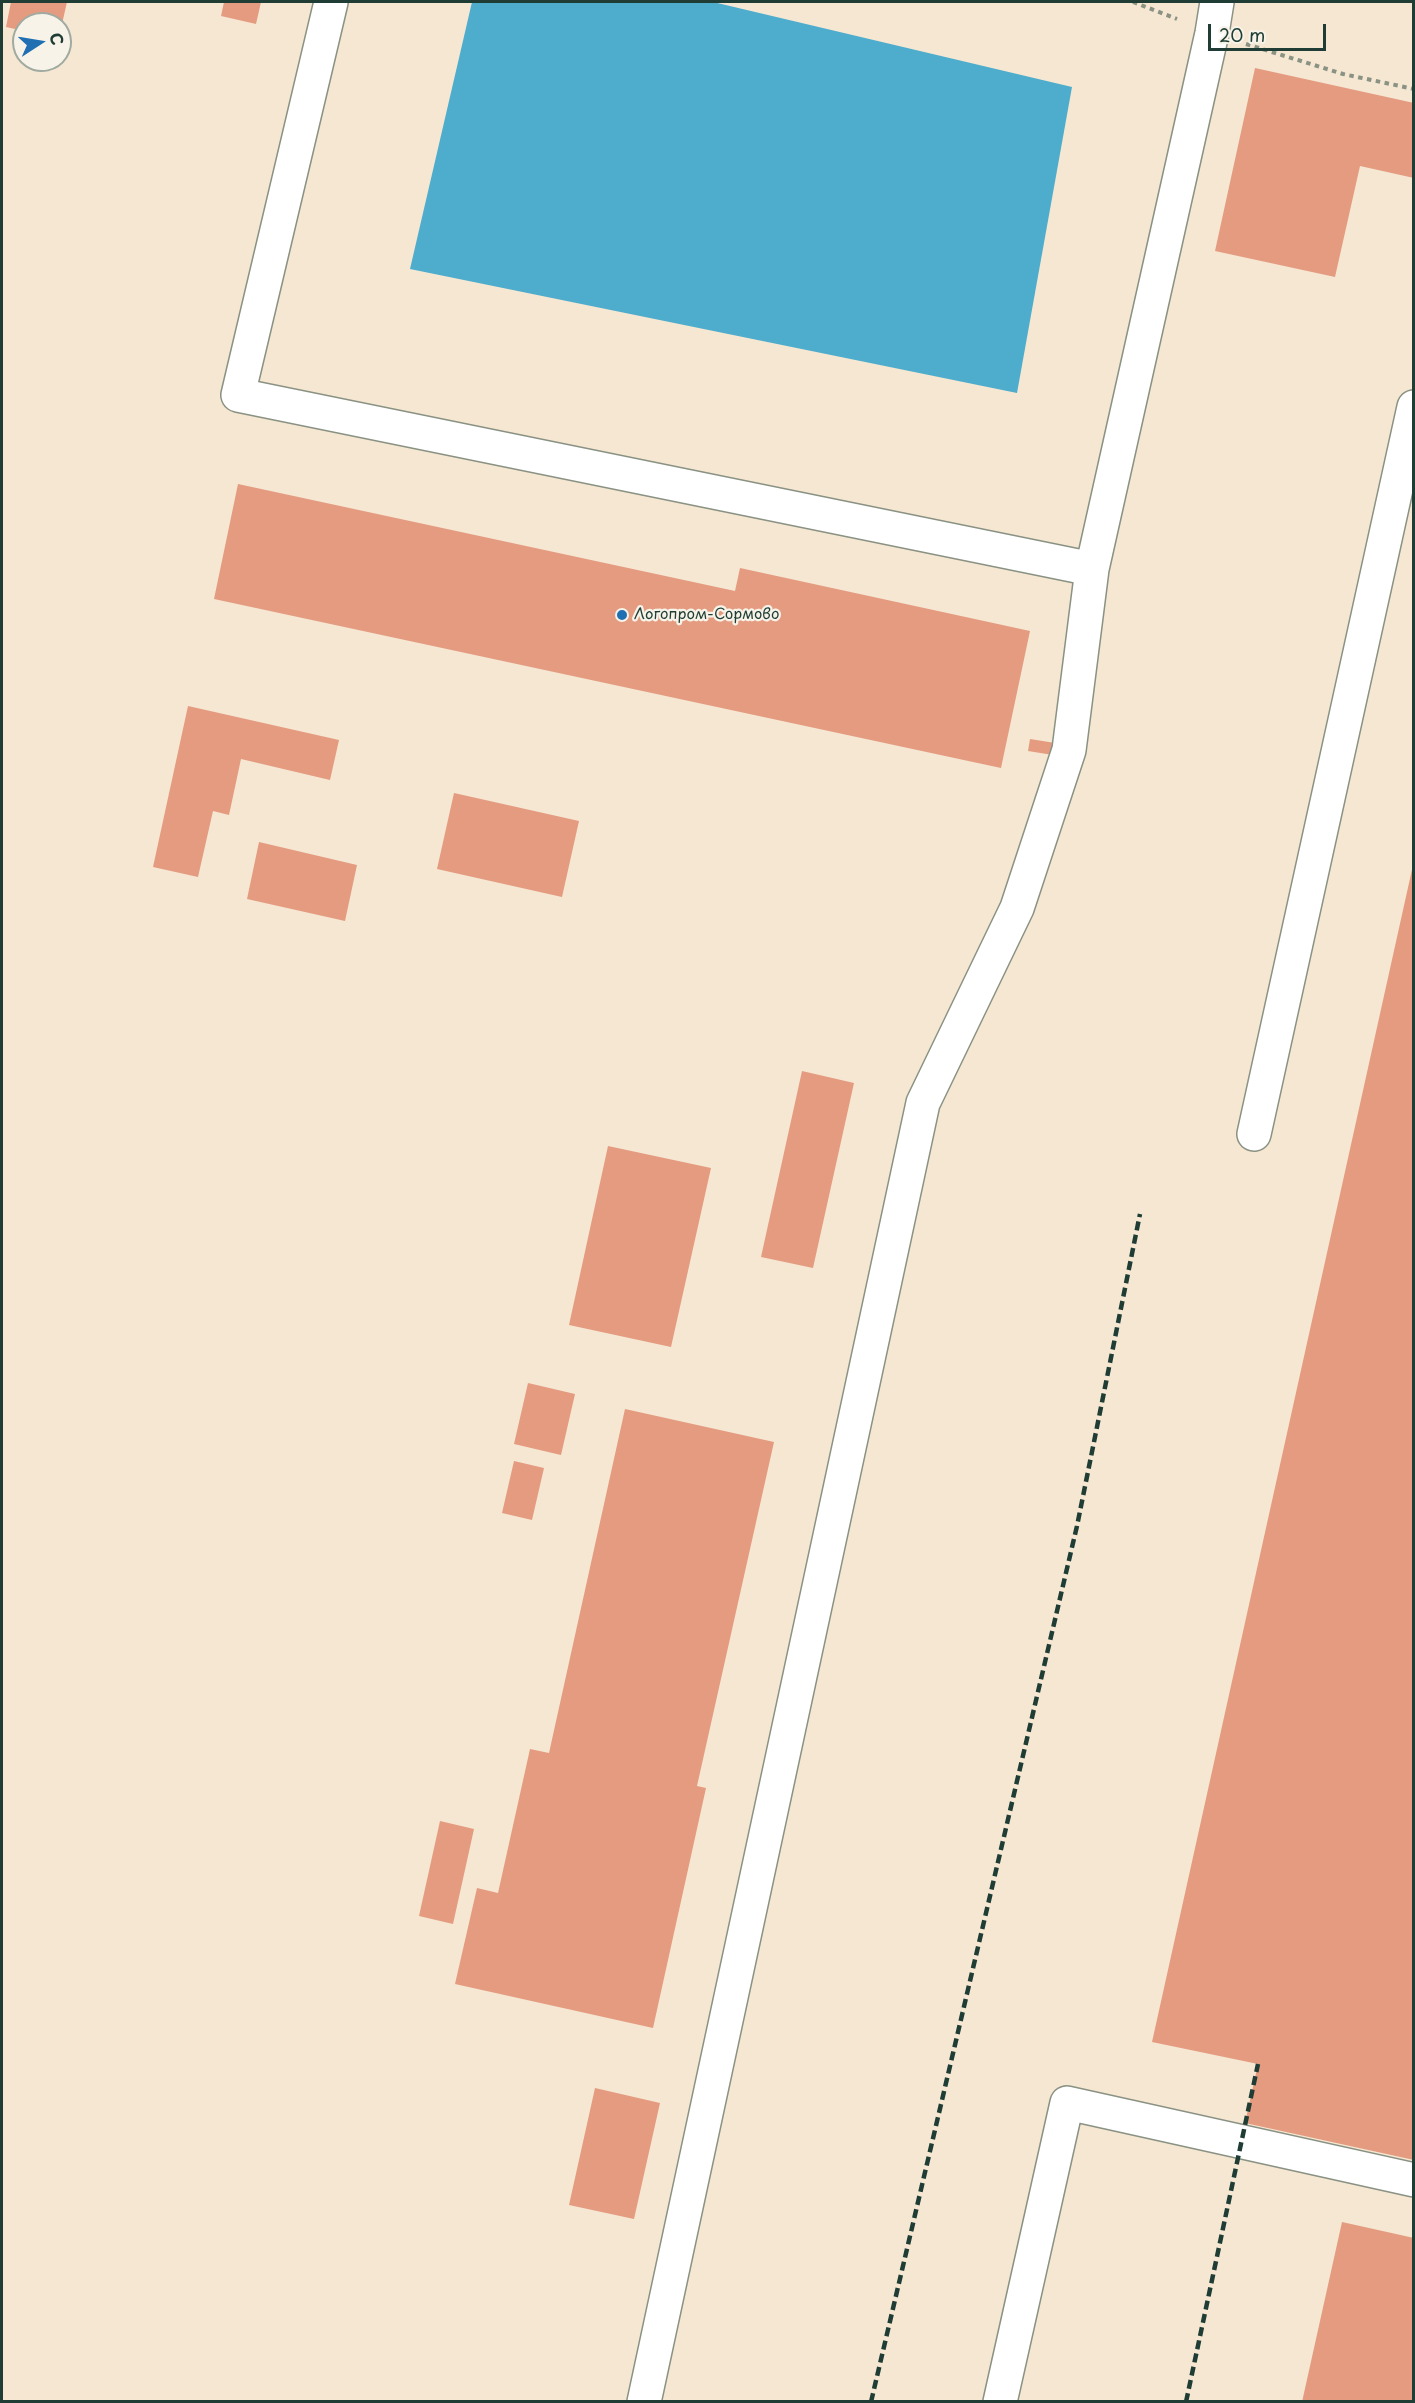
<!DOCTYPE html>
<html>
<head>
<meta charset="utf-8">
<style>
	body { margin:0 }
	#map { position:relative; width:1415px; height:2403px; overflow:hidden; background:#f5e7d2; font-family:"Playpen Sans",sans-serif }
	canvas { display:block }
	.frame { position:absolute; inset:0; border:3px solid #1f3d34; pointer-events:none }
	.north { position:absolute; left:12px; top:12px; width:60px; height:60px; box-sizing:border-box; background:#f7f3e8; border:2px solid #a1aaa0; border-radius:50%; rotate:78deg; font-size:16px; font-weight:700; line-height:24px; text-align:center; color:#1f3d34 }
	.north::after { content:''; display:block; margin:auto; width:21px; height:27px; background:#1f6fb2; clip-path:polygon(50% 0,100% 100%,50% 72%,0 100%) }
	.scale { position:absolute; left:1208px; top:24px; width:118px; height:27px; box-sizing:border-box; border:3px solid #1f3d34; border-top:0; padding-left:8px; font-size:18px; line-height:21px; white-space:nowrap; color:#1f3d34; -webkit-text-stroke:4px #f7f3e8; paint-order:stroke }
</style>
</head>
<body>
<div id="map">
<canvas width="1415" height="2403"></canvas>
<div class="frame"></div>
<div class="north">С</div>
<div class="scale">20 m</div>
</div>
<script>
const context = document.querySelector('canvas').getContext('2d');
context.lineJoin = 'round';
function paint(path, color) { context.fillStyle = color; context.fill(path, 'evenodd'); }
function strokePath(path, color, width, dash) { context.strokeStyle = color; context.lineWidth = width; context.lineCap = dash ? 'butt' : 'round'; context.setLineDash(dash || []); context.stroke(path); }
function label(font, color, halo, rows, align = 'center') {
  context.font = font + ' "Playpen Sans",sans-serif'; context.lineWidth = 4.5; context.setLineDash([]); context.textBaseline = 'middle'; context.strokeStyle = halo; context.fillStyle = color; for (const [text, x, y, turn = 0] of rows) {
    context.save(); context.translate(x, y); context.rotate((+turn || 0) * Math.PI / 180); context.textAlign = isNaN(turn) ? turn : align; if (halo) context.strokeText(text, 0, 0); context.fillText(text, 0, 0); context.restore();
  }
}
paint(new Path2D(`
	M472,2H713L1072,87L1017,393L410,269Z`), '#4eaccd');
paint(new Path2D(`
	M11,2H67L62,24H24V31L6,27Z
	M224,2H261L256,24L221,16Z
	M1255,68L1414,103V178L1360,166L1335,277L1215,251Z
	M238,484L735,591L740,568L1030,631L1001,768L214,599Z
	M188,706L339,740L330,780L241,759L229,815L213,811L198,877L153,867Z
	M1030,739L1055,743L1053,755L1028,751Z
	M454,793L579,821L562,897L437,869Z
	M259,842L357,865L345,921L247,899Z
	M1413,865H1414V2160L1245,2123L1258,2064L1152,2042Z
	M802,1071L854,1083L813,1268L761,1257Z
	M608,1146L711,1168L671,1347L569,1325Z
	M528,1383L575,1394L561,1455L514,1444Z
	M625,1409L774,1442L697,1786L706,1788L653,2028L455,1984L477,1888L498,1893L530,1749L549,1753Z
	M514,1461L544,1468L532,1520L502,1513Z
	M440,1821L474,1829L453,1924L419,1916Z
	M595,2088L660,2103L634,2219L569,2205Z
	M1342,2222L1414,2238V2402H1302Z`), '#e49b80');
const minor = new Path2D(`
	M331,2L238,395L1092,569L1212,33L1217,2
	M1254,1134L1414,407
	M644,2402L923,1103L1017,908L1069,750L1092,569
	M1000,2402L1067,2103L1414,2180`);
strokePath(minor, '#8a9283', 36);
strokePath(new Path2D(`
	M1133,2L1177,19
	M1246,44L1343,74L1414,89`), '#8a9283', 4, [4.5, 4.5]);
strokePath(minor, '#fff', 33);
strokePath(new Path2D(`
	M871,2402L1077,1526L1140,1214
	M1186,2402L1258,2064`), '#1f3d34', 4.5, [9, 4.5]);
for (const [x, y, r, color] of [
	[622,615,6,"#1f6fb2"]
]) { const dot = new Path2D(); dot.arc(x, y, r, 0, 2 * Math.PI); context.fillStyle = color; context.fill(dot); strokePath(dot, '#f7f3e8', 2); }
label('15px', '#1f3d34', '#f7f3e8', [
	["Логопром-Сормово",634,615]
], 'left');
</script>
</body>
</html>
